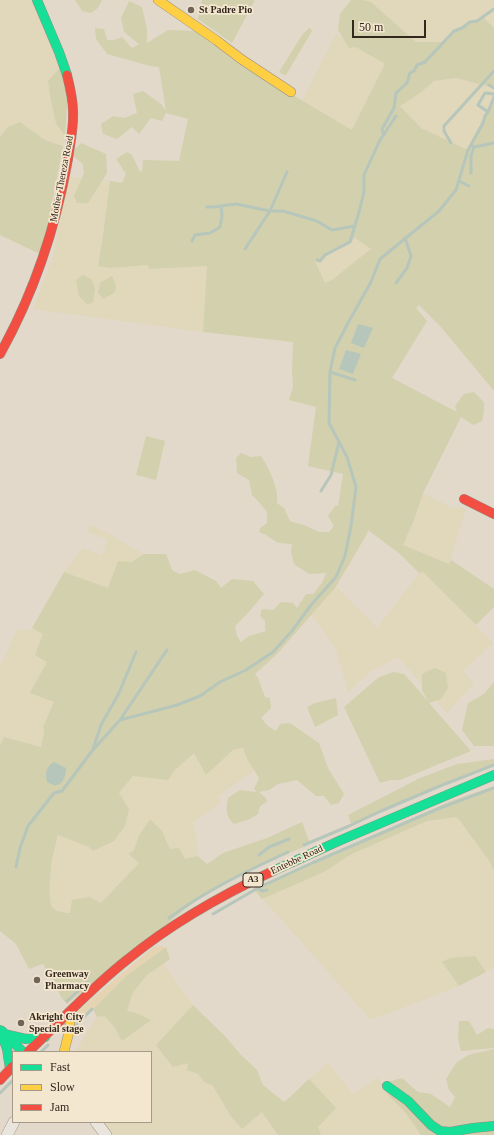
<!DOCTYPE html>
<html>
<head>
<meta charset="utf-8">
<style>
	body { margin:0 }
	#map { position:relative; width:494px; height:1135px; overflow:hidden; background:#e2d9ca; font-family:Georgia,serif }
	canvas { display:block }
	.legend { position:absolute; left:12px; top:1051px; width:140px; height:72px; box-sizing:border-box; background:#f4e7cf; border:1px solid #a79a88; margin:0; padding:5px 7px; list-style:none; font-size:12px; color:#34271d }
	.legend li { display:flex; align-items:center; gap:8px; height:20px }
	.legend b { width:20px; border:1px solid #a79a88 }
	.scale { position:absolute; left:352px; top:20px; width:74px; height:18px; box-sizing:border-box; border:2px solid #34271d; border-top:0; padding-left:5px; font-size:12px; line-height:14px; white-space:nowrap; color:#34271d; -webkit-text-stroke:3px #f4e7cf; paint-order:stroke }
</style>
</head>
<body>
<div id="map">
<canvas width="494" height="1135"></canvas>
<ul class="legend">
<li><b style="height:5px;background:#16e098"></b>Fast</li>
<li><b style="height:5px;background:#ffcf43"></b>Slow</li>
<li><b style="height:5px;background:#f24e42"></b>Jam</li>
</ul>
<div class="scale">50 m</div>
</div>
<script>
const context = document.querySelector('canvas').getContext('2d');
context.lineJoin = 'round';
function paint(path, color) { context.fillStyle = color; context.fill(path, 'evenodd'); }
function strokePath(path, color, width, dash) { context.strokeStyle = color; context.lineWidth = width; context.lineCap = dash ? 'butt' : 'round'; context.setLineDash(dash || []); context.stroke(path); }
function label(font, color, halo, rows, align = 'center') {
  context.font = font + ' Georgia,serif'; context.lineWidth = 3.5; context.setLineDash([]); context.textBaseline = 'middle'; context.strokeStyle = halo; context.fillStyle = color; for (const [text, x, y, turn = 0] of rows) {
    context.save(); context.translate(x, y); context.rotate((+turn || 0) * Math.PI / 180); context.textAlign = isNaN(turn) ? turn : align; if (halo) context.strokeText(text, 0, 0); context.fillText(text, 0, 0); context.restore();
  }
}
paint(new Path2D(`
	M0,0H33L60,68L65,136L63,146L45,140L20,122L0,137Z
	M363,0H494V28L482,17L477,21L470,22L462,28L454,31L442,42H416L371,2Z
	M336,34L342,38L349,48L356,47L385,64L352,130L302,101Z
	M456,78L494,88V96L468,150L421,128L400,106L420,93L434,81Z
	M68,177L110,181L98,266L110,268L148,265L149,269L207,266L203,332L33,309L53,256Z
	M355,238L372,249L333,279L325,284L313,258L320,261L325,255L349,242Z
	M423,493L452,508H466L449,564L403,546L414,520Z
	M89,525L104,531L144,554L132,562L109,588L64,572L83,548L102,555L105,548L107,539L87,532Z
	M423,572L493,643L463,671L474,683L447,713L398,657L370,672L348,692L336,650L323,630L311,615L336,587L371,621L377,628L419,573Z
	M32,628L43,634L41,640L47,662L54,702L43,727L44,732L41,747L5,737L0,746V667L17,630H28Z
	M244,748L247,759L254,771L218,796L221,802L193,823L196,831L198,856L185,859L170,849L162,831L139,836L134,850L139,863L101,903L71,913H63L53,908L50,901V881L52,859L59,835L89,847L119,793L133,776L168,780L174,771L194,753L206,774L233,750Z
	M457,817L488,859L494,871V968L486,972L475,956L442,963L459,986L390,1013L370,1019L262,898L324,872L352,854L427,821Z
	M163,963L193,1005L156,1045L188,1063L187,1070L198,1074L204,1082L213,1086L230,1115L242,1129L262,1112L278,1135H109L98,1122H151V1052H75L97,1017L105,1015L115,1028L122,1040L136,1013L126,1011L132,994L147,975Z
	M328,1063L353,1094L378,1077L389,1096L406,1112L421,1135H321L318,1127L309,1079Z`), '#e1d7bb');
paint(new Path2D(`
	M75,0H102L98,8L91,13L82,11Z
	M202,0H255L232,43L198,19Z
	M351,0H363L371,2L416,42H442L454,31L462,28L470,22L477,21L483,17L494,28V88L456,78L434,81L420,93L400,106L421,128L468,150L494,96V391L440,326L419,305L416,308L427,321L392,378L457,412L455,406L464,394L474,392L484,402V412L482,421L473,425L461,417L423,493L414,520L403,545L449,564L451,560L494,589V607L476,625L423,572L419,573L400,554L368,530L367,534L335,588L277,654L255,674L258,678L265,697L270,698L271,708L261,718L268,726L276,731L280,724L290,723L319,743L328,768L344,794L339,803L331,805L324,796H316L297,780L278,784L269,790L259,792L266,798L267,802L260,806L258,814L250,819L234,824C225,815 226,810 228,798L240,790L257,792L254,789L259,778L247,759L243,748L233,750L206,775L194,753L174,771L168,780L133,776L119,793L129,809L125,826L114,841L93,851L89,847L58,835C56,843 54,851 52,859C51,868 47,902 53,908C58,912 64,913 70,913L72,900L89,897L101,903L139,863L129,854L134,850L139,836L150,819L162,831L170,849L179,848L185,859L198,856L207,864L223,853L267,838L302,822L310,844L233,878L203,895L67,1004L61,997L55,984L43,964L29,969L16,944L0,931V746L4,737L41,747L44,732L43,727L54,702L30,693L47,662L35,655L43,634L32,628L64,572L108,588L118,561L132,562L144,554H166L172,570L180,574L195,570L216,581L221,588L232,579L253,581L264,594L247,614L235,626L237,636L241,642L249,636L266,631L265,627V621L260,616L262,609L273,610L281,602L293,603L297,608L306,594H313L322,583L326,573L309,574L294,564L291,552L292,544L278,543L266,535L259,532L260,528L267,523V512L259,502L252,495L249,480L237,473L236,458L241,453L251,457L261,456C269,468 279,489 277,503L284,508L290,521L304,525L319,532H329L334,526L328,516L335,506H338L343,474L308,466L316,407L289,400L293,387L292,371L293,342L203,332L207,266L149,269L148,265L110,268L98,266L102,242L110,181L122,183L126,174L116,159L127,152L132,155L140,172L142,171L143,160L179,161L188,119L166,113L162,121L151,118L139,134L132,127L117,139L103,134L101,124L113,116L124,118L137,113L133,94L143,91L161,104L166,111L159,67L150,66L107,54L96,39L95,28L104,29L107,40H114L122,37L132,48L139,44L124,32L121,18L129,1L142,7L147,29V43L168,30L198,31L232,59L352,130L385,64L356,47L349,48L338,30L340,14ZM355,238L371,249L333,279L325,283L314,259L320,261C329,251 344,247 355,238Z
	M309,28L311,29L312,31L286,75H284L279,72L302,35Z
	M60,68L68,94L65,136L56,123L51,101L48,81Z
	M20,122L45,140L63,146L42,255L0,235V137L8,127Z
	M81,143L106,154L107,173L88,203H77L74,196L84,173L83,164L73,156L75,149Z
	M83,275L92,280L95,288L93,303L87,304L79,296L76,280Z
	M112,276L116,285L115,292L104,299L98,293L100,283Z
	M146,436L165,441L156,480L136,475Z
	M435,668L446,673L448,688L441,699L429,703L471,751L400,780H390L380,783L344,707L379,677L394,672L404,674L428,701L422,690V674Z
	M494,682V746H474L462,730L468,703L484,694Z
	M336,698L338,715L315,727L307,707L315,703Z
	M494,759V764L351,824L348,815L420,778L457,764Z
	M494,786V871L488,859L457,817L427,821L352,854L324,872L262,899L253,888L451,801Z
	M166,947L170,959L147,975L132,994L127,1011L136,1013L151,1020L122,1041L115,1028L105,1016L97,1017L93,1009L127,975Z
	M475,956L486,972L459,986L442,962L450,958Z
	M193,1005L225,1036L241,1055L257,1070L263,1085L284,1102L291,1096L309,1079L336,1108L318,1127L321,1135H278L262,1112L242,1129L230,1115L213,1086L204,1082L198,1074L187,1070L188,1063L173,1067L156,1045Z
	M459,1021H469L477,1035L488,1028L494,1029V1048L461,1051L458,1039Z
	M494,1049V1135H421L405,1112L389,1096L381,1084L402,1078L418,1092L431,1094L450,1107L455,1097L449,1090L446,1079L456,1063L468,1055Z`), '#d3d0ad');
paint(new Path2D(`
	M155,946L166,947L127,975L87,1015L75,1028L74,1014Z`), '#e5d4b2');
paint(new Path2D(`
	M358,324L373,328L364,348L351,343Z
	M346,350L361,354L353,374L339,369Z
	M54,762L66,768C66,775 63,787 53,785C51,784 49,783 47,782C45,772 46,767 54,762Z`), '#b6c6bb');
strokePath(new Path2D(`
	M489,85L494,88
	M488,112L478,105L485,93L494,94
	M384,135L382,129L394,108L396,93L407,83L410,73L414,71L417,65L425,62L454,31L462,28L470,22L477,21L494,9
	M451,143L444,131V126L494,71
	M474,147L494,143
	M471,173V156L474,147L471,145
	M459,181L469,186
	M207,207H213L236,204L270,211H283L317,221L332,230L355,226
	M192,241L195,235L210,233L220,227L222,216L221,206
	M245,249L270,211L287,172
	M317,260L320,261L325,255L350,242L359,212L364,192V175L380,140L396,116
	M396,283L407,268L411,256L405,238
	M330,372L355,380
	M321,491L331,475L339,442
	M120,720L177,705L200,696L220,682L246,670L273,652L292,631L311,605L336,577L345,556L351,526L356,487L347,457L329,423L330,372L335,348L348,323L371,282L380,259L439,211L456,190L468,150L483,123L485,116L488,112L494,97
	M93,749L101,725L119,693L136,652
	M304,845L349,826L381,811L440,786L494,765
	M259,855L269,847L289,839
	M16,867L20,848L28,826L54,793L62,791L92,751L120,720L167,650
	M258,888L312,863L440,808L494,788
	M213,914L258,888L262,891L267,890
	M169,918C205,891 247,871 288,852
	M67,1001L88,982
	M75,1026L92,1009
	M41,1052L48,1045
	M0,1093L13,1080`), '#b6c6bb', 3);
const street = new Path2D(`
	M96,1122L106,1135
	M7,1135L14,1122`);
const fast = new Path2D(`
	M37,0L59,52L67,75
	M273,871L341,840L494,775
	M0,1030L7,1049L10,1069
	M2,1031L23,1052
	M4,1034L26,1039L45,1037
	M387,1086L408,1101L431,1125L440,1131L450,1132L473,1128L494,1126`);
const slow = new Path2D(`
	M158,0L216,40L241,59L291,92
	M64,1052L69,1032L71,1011`);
const jam = new Path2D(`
	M0,354C33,295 56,226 68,159C70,144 74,127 73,111C73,99 70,87 67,75
	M464,499L494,514
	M28,1052C61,1021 92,987 128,959C172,923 222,895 273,871
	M0,1080L13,1066`);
strokePath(street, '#a79e94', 12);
strokePath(fast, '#968e84', 10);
strokePath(slow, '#968e84', 10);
strokePath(jam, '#968e84', 10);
strokePath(street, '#eae5dc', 11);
strokePath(fast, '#16e098', 9);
strokePath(slow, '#ffcf43', 9);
strokePath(jam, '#f24e42', 9);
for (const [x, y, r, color] of [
	[191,10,4,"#71655a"],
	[37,980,4,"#71655a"],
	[21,1023,4,"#71655a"]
]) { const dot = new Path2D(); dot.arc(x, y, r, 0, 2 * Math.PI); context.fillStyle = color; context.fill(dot); strokePath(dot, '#f4e7cf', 1.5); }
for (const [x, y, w] of [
	[253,880,20]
]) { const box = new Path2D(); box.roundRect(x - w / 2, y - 7, w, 14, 3); context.fillStyle = '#f4e7cf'; context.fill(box); strokePath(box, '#34271d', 1); }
label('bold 9px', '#34271d', null, [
	["A3",253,880]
]);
label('bold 10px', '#34271d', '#f4e7cf', [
	["St Padre Pio",199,10],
	["Greenway",45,974],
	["Pharmacy",45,986],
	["Akright City",29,1017],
	["Special stage",29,1029]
], 'left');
label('10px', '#34271d', '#f4e7cf', [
	["Mother Thereza Road",62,179,-79],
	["Entebbe Road",297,860,-25]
]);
</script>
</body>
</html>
